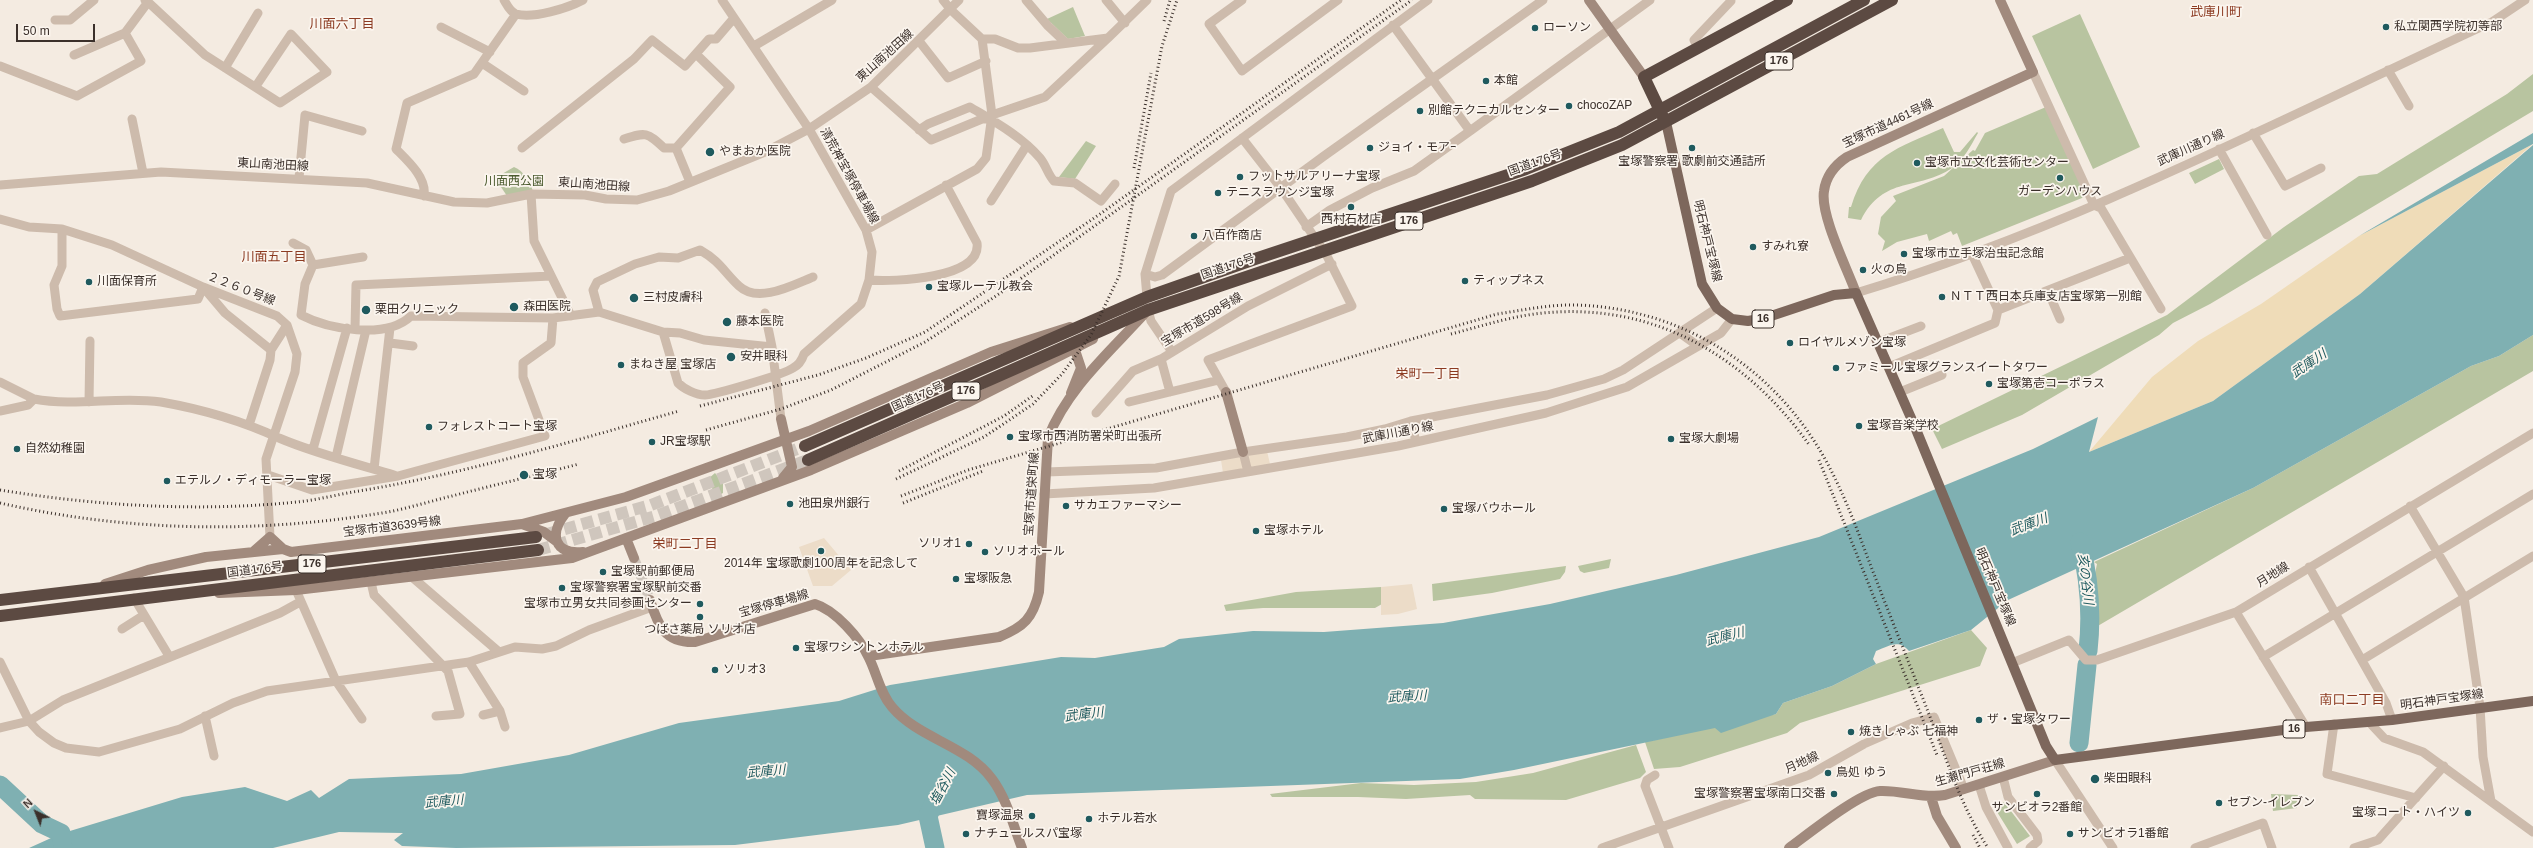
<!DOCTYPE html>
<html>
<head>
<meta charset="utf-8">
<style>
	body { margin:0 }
	#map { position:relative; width:2533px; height:848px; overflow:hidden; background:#f4ebe1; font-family:Arial,sans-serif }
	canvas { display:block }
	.north { position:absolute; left:16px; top:792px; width:40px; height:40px; -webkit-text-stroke:3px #fbf5ee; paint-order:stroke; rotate:317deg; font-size:11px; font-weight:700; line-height:16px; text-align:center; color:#3b302b }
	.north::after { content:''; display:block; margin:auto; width:14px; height:18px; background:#3b302b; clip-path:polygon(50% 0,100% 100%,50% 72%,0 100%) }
	.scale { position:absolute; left:16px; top:24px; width:79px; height:18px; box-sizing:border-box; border:2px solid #3b302b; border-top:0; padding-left:5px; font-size:12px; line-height:14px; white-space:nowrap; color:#3b302b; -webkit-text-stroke:3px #fbf5ee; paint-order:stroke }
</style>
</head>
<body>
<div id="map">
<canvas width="2533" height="848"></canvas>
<div class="north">N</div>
<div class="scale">50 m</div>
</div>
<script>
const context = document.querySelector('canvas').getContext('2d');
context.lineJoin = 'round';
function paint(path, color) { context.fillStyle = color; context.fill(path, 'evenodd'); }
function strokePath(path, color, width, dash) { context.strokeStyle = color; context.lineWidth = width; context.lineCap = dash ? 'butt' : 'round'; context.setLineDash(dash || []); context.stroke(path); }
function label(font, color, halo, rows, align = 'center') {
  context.font = font + ' Arial,"Noto Sans JP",sans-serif'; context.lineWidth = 3.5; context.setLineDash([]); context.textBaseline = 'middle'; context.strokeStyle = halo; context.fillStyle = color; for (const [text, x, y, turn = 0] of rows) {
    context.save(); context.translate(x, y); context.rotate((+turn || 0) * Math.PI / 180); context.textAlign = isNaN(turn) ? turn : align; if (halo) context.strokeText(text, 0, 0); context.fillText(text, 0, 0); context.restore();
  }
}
paint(new Path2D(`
	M1073,7L1085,36L1068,39L1047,19Z
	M2080,14L2140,147L2093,169L2032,36Z
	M2533,74V111L2210,304L2173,323L2159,335L2022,415L1942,449L1932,429L2167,315L2284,227L2359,176L2377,174L2507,94Z
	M2046,107L2086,194L2082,198L1962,246L1957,233L1953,235L1951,231L1929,241L1927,234L1897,242L1882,251L1885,241L1878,234L1881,217L1896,201L1893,196L1944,176L1973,150L1975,151L1985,133Z
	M1943,128L1954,152H1960L1977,132L1978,133C1971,145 1964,160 1952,168C1918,191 1884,175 1861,220L1848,218L1849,207H1851C1867,155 1898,148 1943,128Z
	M1086,141L1096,146L1075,179L1059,177Z
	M2219,159L2224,169L2195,184L2189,173Z
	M514,167C524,171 529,181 533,191L507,196L495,178Z
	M2533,335V371L2096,627L2095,597L2092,588L2097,564L2094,562L2253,488L2471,366L2499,356Z
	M715,473L723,483V493L716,497L708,479Z
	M1611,559L1609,568L1584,573L1580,571L1578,566Z
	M1566,566L1565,572L1560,579L1492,593L1433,601L1432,584Z
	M1381,587L1382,604L1375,608H1263L1226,611L1224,605L1296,592Z
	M1971,630L1987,648L1980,666L1800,723L1787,733L1680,767L1654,769L1645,742L1776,714L1783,703L1832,686L1876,664Z
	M1636,745L1646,772L1640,778L1566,800L1475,799L1470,795L1406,799L1358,797H1272L1270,794L1361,783L1414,785L1476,782L1533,773Z
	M2271,794L2298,795L2297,808L2273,811Z
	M2004,802L2030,836L2017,844L1994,807Z`), '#b8c4a0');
paint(new Path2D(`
	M2533,144L2360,294L2213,401L2089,452L2152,377L2198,341L2261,304L2359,236Z`), '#efdcb8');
paint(new Path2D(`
	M1267,451L1270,464L1223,473L1221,460Z
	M824,538L851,570L832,586H813L799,547Z
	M1412,584L1417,609L1398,614L1381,615V587Z`), '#ecdcc8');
paint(new Path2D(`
	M2533,133V144L2359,236Z
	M2533,145V335L2499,356L2471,366L2253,488L2008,600L1971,630L1909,651C1898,639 1890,646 1876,651L1873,659L1876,664L1832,686L1783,703L1776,714L1721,733L1715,728L1514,770L1460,779L1027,795L898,825L735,845L456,848L402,846L394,840L403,833L339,832L273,848H29L60,834L182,797L245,787L287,801L311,790L319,798L349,779L461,774L569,755L679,723L839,701L890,685L1061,657L1095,658L1164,647L1179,639L1253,631L1324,632L1443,623L1550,604L1676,575L1819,537L2033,449L2098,417L2089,452L2213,401L2360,294Z`), '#7fb0b2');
strokePath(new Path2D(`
	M2080,542C2089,577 2092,615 2088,651
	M2079,743L2087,665
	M0,785L42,824L61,833L63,848
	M935,848L928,816L938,794`), '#7fb0b2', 19);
strokePath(new Path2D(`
	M634,558L650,600`), '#cfc6bd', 10, [10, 5]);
strokePath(new Path2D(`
	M547,534L651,505L805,446
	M538,550L656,516L808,460`), '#cfc6bd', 12, [12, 6]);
strokePath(new Path2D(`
	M504,0C507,5 510,12 516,14C533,19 568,8 583,0
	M943,0L951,10L982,39H995L1018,48H1030L1108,38L1147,0
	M1026,0L1048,26L1066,43
	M1106,0L1125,23
	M1242,0L1209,24L1242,71L1338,0
	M148,2L205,55L280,103L327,72L291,34L256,86
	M55,20H70L94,0
	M441,27L490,52
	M982,39L992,115L1045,97L1108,38
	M919,41L948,78L986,61
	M754,46L832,0
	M1698,48L1694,40L1731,1
	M74,55L125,33
	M482,63L524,91
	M0,66L77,96L141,61L125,33L148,2L145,0
	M225,68L258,13
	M2388,70L2409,106
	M2033,72L2094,205L2101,208L2161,309
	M871,87L931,140L982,119H991
	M132,119L143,173
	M919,130L928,124L970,107C995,122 1021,136 1040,158C1046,165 1048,175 1054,181L1075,183L1101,201L1115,184
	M1470,131L1650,0
	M2253,133L2285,186L2321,168
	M624,139C646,132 647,132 664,148H676
	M522,148L634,59L652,40L685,66L709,39H716L734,18
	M2219,149L2267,235
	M299,178L305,115L362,131
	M690,182L676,148L730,87L696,54
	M0,185L161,172L367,183L454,202L487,203L531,194L585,195L606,199L637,200L669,191L765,152L809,129L871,87L959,0
	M531,194L534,241L571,316
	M424,196C427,178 408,161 396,149L407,103L474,74L516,14
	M991,201L1027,145
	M0,219L29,227L62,229L112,245L203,287L277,316L287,325L297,354L295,372L266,459L270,537
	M1306,227L1330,210L1372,188L1414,171L1470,131L1393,25
	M62,229V266L54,285L57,309L60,316L198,299L203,287L225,313L271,350
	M866,230L977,169L986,158L992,115
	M293,243L306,250L313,265
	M363,257L313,265L305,284L301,315C328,329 386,340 411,316L553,318
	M1145,274L1155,277L1162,275L1324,156L1543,0
	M869,280C893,282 982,279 977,243L946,185
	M2048,291L2060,319
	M1856,293C2077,226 2283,118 2492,22L2525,0
	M1147,297L1145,274L1171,191L1428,0
	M1148,310L1151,321L1172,352
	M1998,310L2130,258
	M599,312L593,290L597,282L635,264L659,257L678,258L700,250C721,262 723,271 739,286C758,304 793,285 813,277
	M765,313L772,347
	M355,328L356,285L551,276
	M663,332L680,333L704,340L772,347L781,419
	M1680,333L1698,346
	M1879,342L1921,326
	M390,343L413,346
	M1161,359L1170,392
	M1889,367L1995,323L1998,310L1972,254
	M0,382L34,399L28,405L0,411
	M1226,392L1208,360L1352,306L1327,256L1281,188L1242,138
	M1900,392L1942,375
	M34,399C76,407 118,396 161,402C201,409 242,421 279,438C314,453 357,464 394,475
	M89,402L90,341
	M1129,402L1219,380
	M1096,413L1133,371L1161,359L1248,306L1332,264
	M1411,421L1416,442
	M249,425L270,360L271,350L287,325
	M313,449L347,328
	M1243,452L1248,472
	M336,457L366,330
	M374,469L390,328
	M1046,472L1156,468L1243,452L1347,437L1385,429L1411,421L1547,395L1604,379L1623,370L1717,308
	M268,475L312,490L398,476L545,436L523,377V363L551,343L553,318L599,312L663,332L678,383C684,389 696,395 705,395C714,395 785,374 793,368C799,365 802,360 804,354L861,304L869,280L872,252L866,230L809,129L722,0
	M1044,494L1154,488L1398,446L1546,413L1627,387L1721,333L1732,319
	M2410,506L2464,597L2480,707L2483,757L2491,801
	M2309,567L2386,703L2392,720
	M412,577L499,652
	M371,582L374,595L448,671L460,714L436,716
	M296,590L336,681L362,719
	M134,598L169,656
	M2236,612L2306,727
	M122,629L144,615
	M2263,657L2533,494
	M2362,660L2533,556
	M0,662L29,721L39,732L54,743L66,748L99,752L180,729L233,703L267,691L469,662L515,647L542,649L556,646L589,630L652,607
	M469,662L500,711L505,727
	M2012,663L2069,640L2086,660H2097L2236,612L2533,433
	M483,715L500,711
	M205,716L214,756
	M2369,722L2384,738L2423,752L2533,832
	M2334,724L2327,774L2416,798
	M0,728L29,721L63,700L280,613L300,602
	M2055,760L2113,848
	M1655,775L1647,780L1645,786L1669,848
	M2003,777L2008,797L2037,835L2038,841L2030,848
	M1979,785L1986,807L2008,848
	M1602,848L1809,775L1864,744L1912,723L1934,717L1964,789
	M2195,848L2263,823L2272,848
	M2354,848L2378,840L2444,766`), '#cdbbac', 9);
strokePath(new Path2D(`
	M1589,0L1644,77
	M1856,293C1847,268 1820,215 1824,191C1826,176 1835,165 1847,157L2033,72L2000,0
	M1226,392L1243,452
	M1071,393L1081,368L1075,350
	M781,419L792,467L783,478
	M565,514C549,534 554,555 583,552
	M522,524L544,532L556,541
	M626,538L634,558
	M253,552L270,537L283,549L291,552L522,524L626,497L809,431L991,352L1070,327
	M105,584L148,570L206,557L283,549
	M219,593L296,590L572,558L811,470L967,403L1093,339
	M650,600C658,626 665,643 695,642L815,604C835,610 860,638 869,658C877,674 880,693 892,707C919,739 967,745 992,779C1007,799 1013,825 1022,848
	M869,656L999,637C1024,627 1033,618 1039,592L1048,438C1067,388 1112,350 1147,311
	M1931,797L1937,816L1956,848
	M1789,848C1807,835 1860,792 1880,791C1902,790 1923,799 1945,795L2055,760`), '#a18a7d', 10);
strokePath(new Path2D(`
	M1666,122L1702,284L1717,308L1732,319L1748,321L1765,318L1834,295L1856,293L1915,427L2046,746L2055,760L2306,727L2392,720L2533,701`), '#7d675c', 10);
strokePath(new Path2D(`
	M1663,117L1644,77L1787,0
	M805,446L1147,297L1255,259L1526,169L1619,132L1864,0
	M808,460L1148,310L1532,181L1622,145L1892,0
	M0,600L536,537
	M0,616L538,550`), '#5c4a42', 12);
strokePath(new Path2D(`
	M1164,21L1170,0
	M1134,168L1151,73
	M1451,334C1482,326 1512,316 1543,313C1655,302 1747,357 1810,446
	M700,406L818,375L866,358L925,332L1100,214L1401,0
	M706,430L781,409L831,390L925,342L999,294L1412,0
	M1819,460L1937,755
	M899,471L1004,416L1034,395
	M896,479L984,437L1033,404L1062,374L1091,335L1119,276L1162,46L1177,0
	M0,490C98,506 198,512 297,502C318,500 339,494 359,491C468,473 573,441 679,411
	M901,496L968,470L1497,314C1524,310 1551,304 1578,305C1680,309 1769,364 1821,452C1845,493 1860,538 1877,582C1896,631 1916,680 1935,730C1951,772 1963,809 1988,848
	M0,503C127,532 259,534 388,512C409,508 431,501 452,496C494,485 537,475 579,464
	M903,503L983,471
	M1973,835L1980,848`), '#3b302b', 3, [1, 3]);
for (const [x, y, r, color] of [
	[2386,27,4,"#1f5a5e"],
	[1535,28,4,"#1f5a5e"],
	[1486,81,4,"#1f5a5e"],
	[1569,106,4,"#1f5a5e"],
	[1420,111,4,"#1f5a5e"],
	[1370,148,4,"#1f5a5e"],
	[1692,148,4,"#1f5a5e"],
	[710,152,5,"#1f5a5e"],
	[1917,163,4,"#1f5a5e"],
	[1240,177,4,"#1f5a5e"],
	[2060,178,4,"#1f5a5e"],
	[1218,193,4,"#1f5a5e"],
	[1351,207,4,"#1f5a5e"],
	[1194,236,4,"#1f5a5e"],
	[1753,247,4,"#1f5a5e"],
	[1904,254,4,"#1f5a5e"],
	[1863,270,4,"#1f5a5e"],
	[1465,281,4,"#1f5a5e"],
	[89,282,4,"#1f5a5e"],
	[929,287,4,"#1f5a5e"],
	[1942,297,4,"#1f5a5e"],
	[634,298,5,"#1f5a5e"],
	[514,307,5,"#1f5a5e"],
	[366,310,5,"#1f5a5e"],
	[727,322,5,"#1f5a5e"],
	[1790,343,4,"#1f5a5e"],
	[731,357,5,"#1f5a5e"],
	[621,365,4,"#1f5a5e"],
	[1836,368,4,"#1f5a5e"],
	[1989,384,4,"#1f5a5e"],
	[1859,426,4,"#1f5a5e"],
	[429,427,4,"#1f5a5e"],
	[1010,437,4,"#1f5a5e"],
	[1671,439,4,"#1f5a5e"],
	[652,442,4,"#1f5a5e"],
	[17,449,4,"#1f5a5e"],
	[524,475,5,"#1f5a5e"],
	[167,481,4,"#1f5a5e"],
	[790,504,4,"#1f5a5e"],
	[1066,506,4,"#1f5a5e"],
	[1444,509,4,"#1f5a5e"],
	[1256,531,4,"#1f5a5e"],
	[969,544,4,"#1f5a5e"],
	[821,551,4,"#1f5a5e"],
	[985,552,4,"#1f5a5e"],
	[603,572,4,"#1f5a5e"],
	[956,579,4,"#1f5a5e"],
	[562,588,4,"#1f5a5e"],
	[700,604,4,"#1f5a5e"],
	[700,617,4,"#1f5a5e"],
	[796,648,4,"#1f5a5e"],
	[715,670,4,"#1f5a5e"],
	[1979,720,4,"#1f5a5e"],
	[1851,732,4,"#1f5a5e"],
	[1828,773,4,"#1f5a5e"],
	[2095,779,5,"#1f5a5e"],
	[1834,794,4,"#1f5a5e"],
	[2037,794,4,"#1f5a5e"],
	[2219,803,4,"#1f5a5e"],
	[2468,813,4,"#1f5a5e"],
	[1032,816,4,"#1f5a5e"],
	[1089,819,4,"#1f5a5e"],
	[966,834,4,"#1f5a5e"],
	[2070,834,4,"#1f5a5e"]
]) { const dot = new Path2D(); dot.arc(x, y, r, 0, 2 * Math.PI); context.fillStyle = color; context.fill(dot); strokePath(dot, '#fbf5ee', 1.5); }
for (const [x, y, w] of [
	[1779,61,28],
	[1409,221,28],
	[1763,319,22],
	[966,391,28],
	[312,564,28],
	[2294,729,22]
]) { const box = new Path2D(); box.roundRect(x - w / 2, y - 9, w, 18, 3); context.fillStyle = '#fbf5ee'; context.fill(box); strokePath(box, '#3b302b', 1); }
label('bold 11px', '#3b302b', null, [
	["176",1779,61],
	["176",1409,221],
	["16",1763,319],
	["176",966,391],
	["176",312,564],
	["16",2294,729]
]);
label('12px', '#3b302b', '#fbf5ee', [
	["私立関西学院初等部",2394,27],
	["ローソン",1543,28],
	["本館",1494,81],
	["chocoZAP",1577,106],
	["別館テクニカルセンター",1428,111],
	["ジョイ・モアｰ",1378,148],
	["やまおか医院",719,152],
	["宝塚警察署 歌劇前交通詰所",1692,162,"center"],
	["宝塚市立文化芸術センター",1925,163],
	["フットサルアリーナ宝塚",1248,177],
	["ガーデンハウス",2060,192,"center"],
	["テニスラウンジ宝塚",1226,193],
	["西村石材店",1351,220,"center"],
	["八百作商店",1202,236],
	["すみれ寮",1761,247],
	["宝塚市立手塚治虫記念館",1912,254],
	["火の鳥",1871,270],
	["ティップネス",1473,281],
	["川面保育所",97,282],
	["宝塚ルーテル教会",937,287],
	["ＮＴＴ西日本兵庫支店宝塚第一別館",1950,297],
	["三村皮膚科",643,298],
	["森田医院",523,307],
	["栗田クリニック",375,310],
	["藤本医院",736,322],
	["ロイヤルメゾン宝塚",1798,343],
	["安井眼科",740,357],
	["まねき屋 宝塚店",629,365],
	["ファミール宝塚グランスイートタワー",1844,368],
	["宝塚第壱コーポラス",1997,384],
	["宝塚音楽学校",1867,426],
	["フォレストコート宝塚",437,427],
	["宝塚市西消防署栄町出張所",1018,437],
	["宝塚大劇場",1679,439],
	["JR宝塚駅",660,442],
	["自然幼稚園",25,449],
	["宝塚",533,475],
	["エテルノ・ディモーラー宝塚",175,481],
	["池田泉州銀行",798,504],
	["サカエファーマシー",1074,506],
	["宝塚バウホール",1452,509],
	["宝塚ホテル",1264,531],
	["ソリオ1",961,544,"right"],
	["ソリオホール",993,552],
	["2014年 宝塚歌劇100周年を記念して",821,564,"center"],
	["宝塚駅前郵便局",611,572],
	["宝塚阪急",964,579],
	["宝塚警察署宝塚駅前交番",570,588],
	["宝塚市立男女共同参画センター",692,604,"right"],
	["つばさ薬局 ソリオ店",700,630,"center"],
	["宝塚ワシントンホテル",804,648],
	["ソリオ3",723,670],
	["ザ・宝塚タワー",1987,720],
	["焼きしゃぶ 七福神",1859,732],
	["鳥処 ゆう",1836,773],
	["柴田眼科",2104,779],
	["宝塚警察署宝塚南口交番",1826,794,"right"],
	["セブン-イレブン",2227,803],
	["サンビオラ2番館",2037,808,"center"],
	["宝塚コート・ハイツ",2460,813,"right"],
	["寶塚温泉",1024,816,"right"],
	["ホテル若水",1097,819],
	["ナチュールスパ宝塚",974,834],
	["サンビオラ1番館",2078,834]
], 'left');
label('12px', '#3b302b', '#fbf5ee', [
	["東山南池田線",885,56,-42],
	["宝塚市道4461号線",1888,124,-25],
	["武庫川通り線",2191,148,-24],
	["国道176号",1535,163,-20],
	["東山南池田線",273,165,3],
	["清荒神宝塚停車場線",849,176,61],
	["東山南池田線",594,185,4],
	["明石神戸宝塚線",1707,241,76],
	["国道176号",1228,267,-19],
	["２２６０号線",241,289,21],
	["宝塚市道598号線",1202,320,-31],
	["国道176号",918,397,-24],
	["武庫川通り線",1398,433,-11],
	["宝塚市道栄町線",1032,494,-86],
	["宝塚市道3639号線",392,527,-7],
	["国道176号",255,570,-7],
	["月地線",2273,575,-32],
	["明石神戸宝塚線",1995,587,67],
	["宝塚停車場線",774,604,-16],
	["明石神戸宝塚線",2442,700,-8],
	["月地線",1802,763,-24],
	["生瀬門戸荘線",1970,773,-16]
]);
label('12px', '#4a5a2e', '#fbf5ee', [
	["川面西公園",514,182]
]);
label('13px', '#8c3b22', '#fbf5ee', [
	["武庫川町",2216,12],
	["川面六丁目",342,24],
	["川面五丁目",274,257],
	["栄町一丁目",1428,374],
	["栄町二丁目",685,544],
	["南口二丁目",2352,700]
]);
label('italic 13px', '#1f5a5e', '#fbf5ee', [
	["武庫川",2309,364,-34],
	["武庫川",2029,525,-21],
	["亥の谷川",2085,579,83],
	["武庫川",1725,637,-14],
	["武庫川",1407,697,-3],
	["武庫川",1084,715,-7],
	["武庫川",766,772,-5],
	["塩谷川",943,787,-62],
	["武庫川",444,802,-5]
]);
</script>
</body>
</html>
